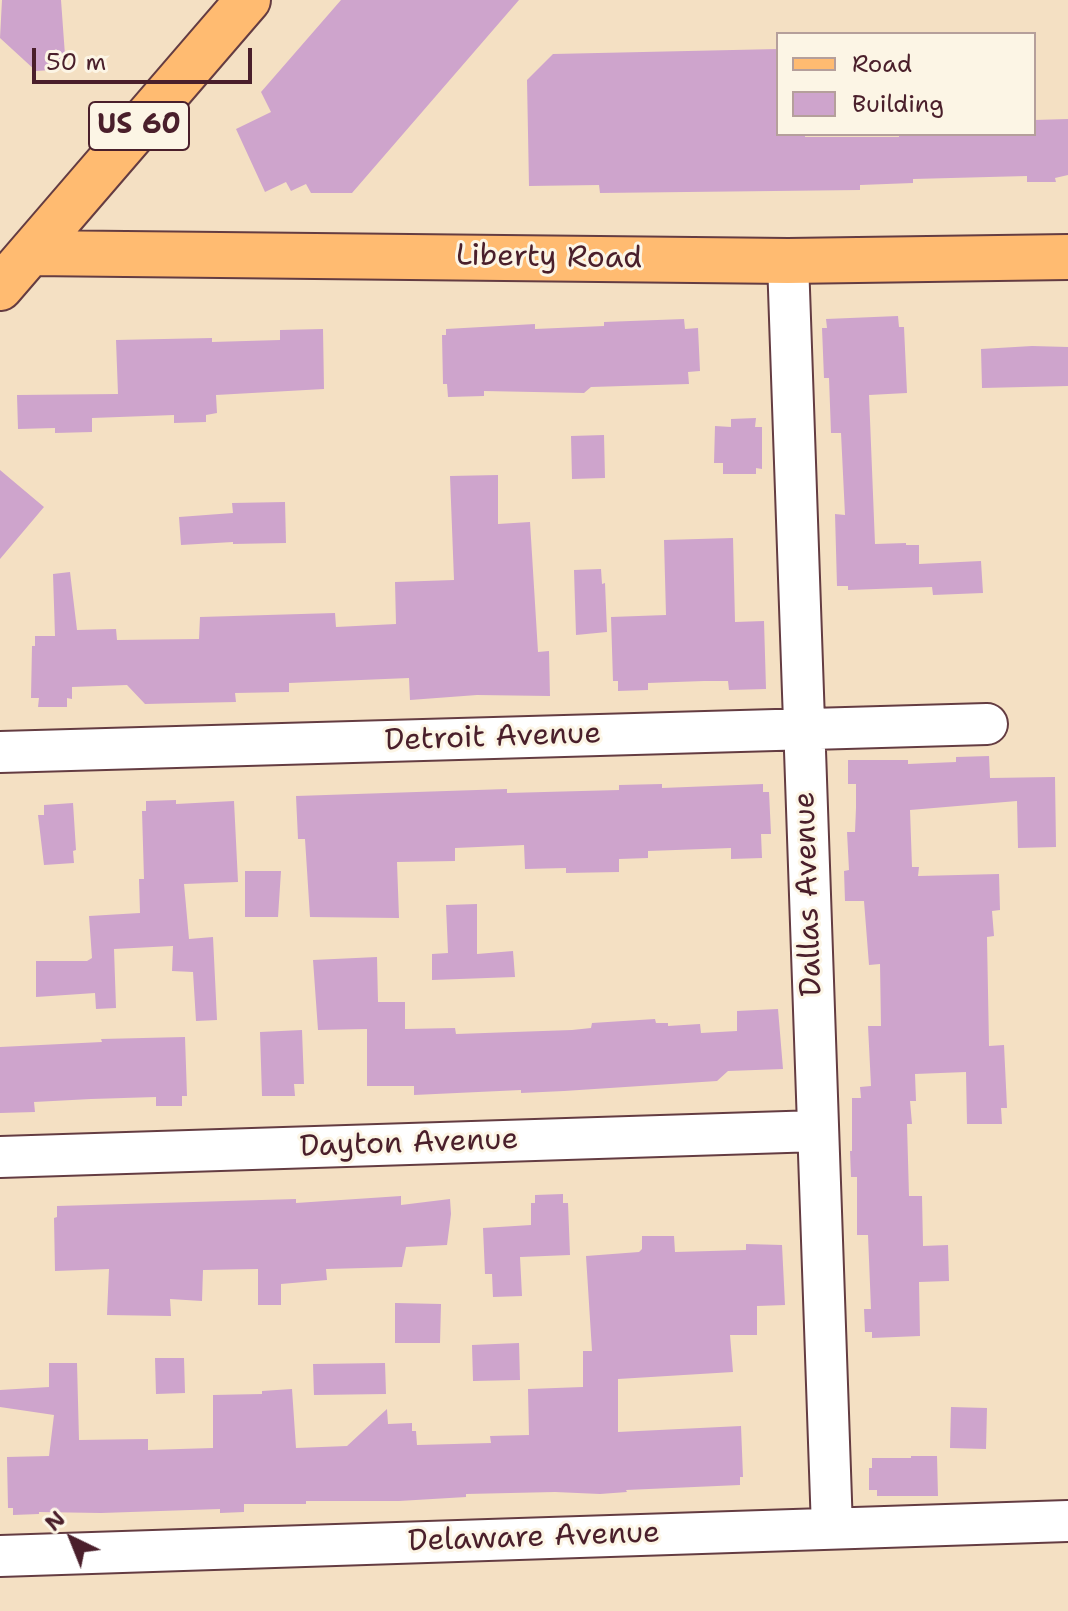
<!DOCTYPE html>
<html>
<head>
<meta charset="utf-8">
<style>
	body { margin:0 }
	#map { position:relative; width:1068px; height:1611px; overflow:hidden; background:#f4e0c3; font-family:"Shantell Sans",sans-serif }
	canvas { display:block }
	.legend { position:absolute; left:776px; top:32px; width:260px; height:104px; box-sizing:border-box; background:#fcf5e5; border:2px solid #b59f9b; margin:0; padding:10px 14px; list-style:none; font-size:24px; color:#4a1f2b }
	.legend li { display:flex; align-items:center; gap:16px; height:40px }
	.legend b { width:40px; border:2px solid #b59f9b }
	.north { position:absolute; left:32px; top:1499px; width:80px; height:80px; -webkit-text-stroke:6px #fcf5e5; paint-order:stroke; rotate:317deg; font-size:22px; font-weight:700; line-height:32px; text-align:center; color:#4a1f2b }
	.north::after { content:''; display:block; margin:auto; width:28px; height:36px; background:#4a1f2b; clip-path:polygon(50% 0,100% 100%,50% 72%,0 100%) }
	.scale { position:absolute; left:32px; top:48px; width:220px; height:36px; box-sizing:border-box; border:4px solid #4a1f2b; border-top:0; padding-left:10px; font-size:24px; line-height:28px; white-space:nowrap; color:#4a1f2b; -webkit-text-stroke:6px #fcf5e5; paint-order:stroke }
</style>
</head>
<body>
<div id="map">
<canvas width="1068" height="1611"></canvas>
<ul class="legend">
<li><b style="height:10px;background:#ffbb71"></b>Road</li>
<li><b style="height:22px;background:#cea4cc"></b>Building</li>
</ul>
<div class="north">N</div>
<div class="scale">50 m</div>
</div>
<script>
const context = document.querySelector('canvas').getContext('2d');
context.lineJoin = 'round';
function paint(path, color) { context.fillStyle = color; context.fill(path, 'evenodd'); }
function strokePath(path, color, width, dash) { context.strokeStyle = color; context.lineWidth = width; context.lineCap = dash ? 'butt' : 'round'; context.setLineDash(dash || []); context.stroke(path); }
function label(font, color, halo, rows, align = 'center') {
  context.font = font + ' "Shantell Sans",sans-serif'; context.lineWidth = 6; context.setLineDash([]); context.textBaseline = 'middle'; context.strokeStyle = halo; context.fillStyle = color; for (const [text, x, y, turn = 0] of rows) {
    context.save(); context.translate(x, y); context.rotate((+turn || 0) * Math.PI / 180); context.textAlign = isNaN(turn) ? turn : align; if (halo) context.strokeText(text, 0, 0); context.fillText(text, 0, 0); context.restore();
  }
}
paint(new Path2D(`
	M2,0H61L66,69L36,71L0,38Z
	M341,0H519L352,193H311L306,184L291,191L286,182L265,192L236,129L271,112L261,92Z
	M778,49V134H805V137H899V134H1034V120L1068,119V175L1055,178L1056,182H1027V176L913,179V183L860,185V190L600,193L599,185L529,186L527,80L553,54Z
	M898,316L899,327H904L907,393L869,395L875,544L906,543V545H919V564L981,561L983,593L933,595L932,587L848,590V586H837L835,514L845,515L841,433H831L829,378H824L822,328H827L826,319Z
	M684,319L685,329L698,328L700,371L688,372L689,384L591,387L584,393L484,391V396L448,397L447,384H443L442,335H446V329L535,324V329L604,326V322Z
	M323,329L324,389L216,395L217,413L206,415V422L174,423V415L92,418V432L55,433V428L18,429L17,395L118,394L116,340L212,338V342L280,340V330Z
	M1032,346L1068,347V386L982,388L981,349Z
	M756,418L755,427H762V469L756,468V474H723V463H714L715,426L731,427V419Z
	M604,435L605,478L572,479L571,436Z
	M0,470L44,507L0,559Z
	M498,475V524L530,522L538,652L549,651L550,696L477,695L410,700L409,678L289,683V692L235,693L236,702L145,704L127,685L72,687V699L67,698V707H38L39,698H31L32,646H35V636H55L53,574L70,572L77,630L116,629L117,640L199,639L200,617L335,613L336,627L396,624L395,582L454,580L450,476Z
	M285,502L286,543L233,544V542L181,545L179,517L233,513L232,503Z
	M733,538L735,622L764,621L766,689L729,690L728,681H704L648,683V690L618,691V681H613L611,617L666,615L664,540Z
	M601,569L602,584L605,583L607,632L576,635L574,570Z
	M989,756L990,778L1055,777L1056,847L1018,848L1017,801L910,810L912,867H919L918,876L999,874L1000,910L992,911L994,936L987,937L989,1046L1004,1045L1007,1108H1001L1002,1124H967L966,1072L915,1074L916,1101H910L912,1124H907L909,1196H922L923,1246L948,1245L949,1281L919,1282L920,1336L872,1338V1332H865L864,1309H871L868,1235H857V1177H851L850,1151H852V1098H861L860,1087L871,1086L868,1026H881L880,964L869,965L864,901H845L844,871L849,870L847,832H855L856,808V784H848V760H908V764L956,762V757Z
	M662,784V788L763,784V792H769L771,834H761L762,858L731,859V848L648,851V858L619,859V872L566,873V868L525,869L524,845L455,848V861L397,862L399,918L310,917L305,839H298L296,796L507,789V793L619,790V785Z
	M176,800V804L234,801L238,882L184,884L189,939L213,937L217,1020L196,1021L193,972L172,971L173,946L114,949L116,1008L96,1009L95,993L36,997V961H87L92,958L89,916L140,913L139,879H144L142,811H146V801Z
	M73,803L76,850L73,851L74,863L44,865L38,815H44V805Z
	M245,871H281L278,917H245Z
	M477,904V954L513,951L515,977L432,980V954L448,953L446,905Z
	M377,957L378,1002H405V1029L455,1028L456,1034L572,1030L591,1028L592,1023L655,1019L656,1023H668V1026L700,1024L701,1033L737,1031V1011L778,1009L783,1069L728,1071L717,1081L564,1091L521,1093V1090L414,1095V1086H367V1029L318,1030L313,960Z
	M302,1030L304,1084H294L295,1096H262L260,1032Z
	M185,1037L187,1096H182V1106H156V1097L91,1099L34,1102L35,1112L0,1113V1047L102,1042L101,1039Z
	M563,1194V1203H568L570,1255L520,1257L522,1296L493,1297L492,1274H485L483,1228L531,1225V1203H535V1195Z
	M401,1196V1205L450,1199L451,1214L447,1245L406,1247L402,1267L326,1269L327,1280L281,1284V1305H258V1269L203,1270L202,1301L170,1299L171,1316L107,1315L109,1269L55,1271L54,1218L57,1217V1206L296,1199V1203Z
	M642,1236H674L675,1252L746,1250V1244L782,1245L785,1305L757,1306V1335H730L733,1372L618,1379V1432L741,1426L743,1477H740V1485L626,1490L627,1492L600,1494L555,1492L466,1494V1497L399,1501H306V1504H244V1512L220,1513V1509L101,1513L39,1512V1514L13,1515V1508H8L7,1457L49,1456L54,1415L0,1407V1390L49,1387V1363H77L79,1440L148,1439V1450L213,1448V1395L262,1394V1391L292,1389L296,1448L347,1446L387,1409L388,1424L412,1423V1431H416L417,1445L491,1443L490,1436L529,1435L528,1389L583,1387V1351H592L586,1256L639,1252L642,1249Z
	M395,1303L441,1304L440,1343H395Z
	M519,1343L520,1380L473,1381L472,1345Z
	M155,1358H184L185,1393L156,1394Z
	M385,1363L386,1394L314,1395L313,1364Z
	M951,1407L987,1408L986,1449L950,1448Z
	M911,1456H937L938,1496H877V1490H869V1468H872V1458H911Z`), '#cea4cc');
const minor = new Path2D(`
	M788,261L832,1528
	M0,752L987,724
	M0,1157L818,1131
	M0,1556L1068,1521`);
const major = new Path2D(`
	M31,253L788,261L1068,257
	M0,288L248,0`);
strokePath(minor, '#643c42', 44);
strokePath(major, '#643c42', 48);
strokePath(minor, '#fff', 40);
strokePath(major, '#ffbb71', 44);
for (const [x, y, w] of [
	[139,126,100]
]) { const box = new Path2D(); box.roundRect(x - w / 2, y - 24, w, 48, 6); context.fillStyle = '#fcf5e5'; context.fill(box); strokePath(box, '#4a1f2b', 2); }
label('bold 28px', '#4a1f2b', null, [
	["US 60",139,126]
]);
label('30px', '#4a1f2b', '#fcf5e5', [
	["Liberty Road",549,258,1],
	["Detroit Avenue",493,738,-2],
	["Dallas Avenue",809,894,-92],
	["Dayton Avenue",409,1144,-2],
	["Delaware Avenue",534,1538,-2]
]);
</script>
</body>
</html>
